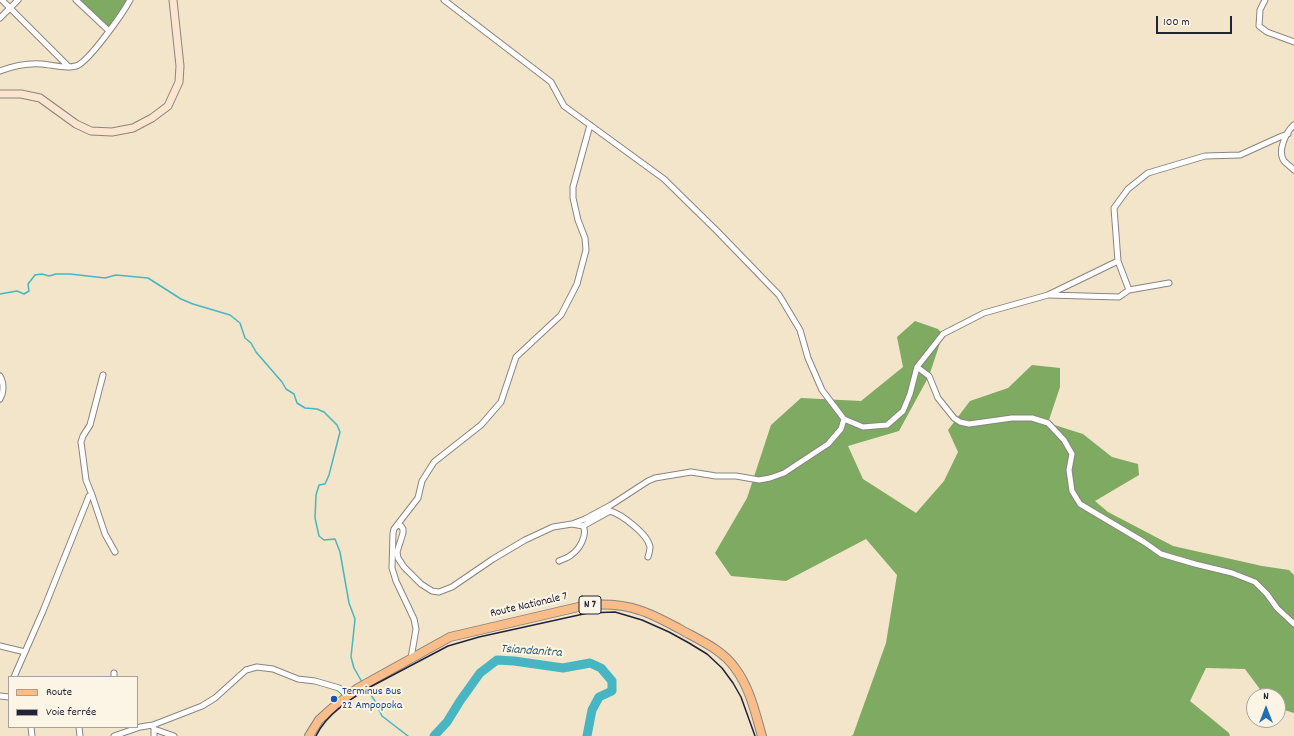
<!DOCTYPE html>
<html>
<head>
<meta charset="utf-8">
<style>
	body { margin:0 }
	#map { position:relative; width:1294px; height:736px; overflow:hidden; background:#f2e5c9; font-family:Dekko,sans-serif }
	canvas { display:block }
	.legend { position:absolute; left:8px; top:676px; width:130px; height:52px; box-sizing:border-box; background:#fcf5e5; border:1px solid #a5a1a1; margin:0; padding:5px 7px; list-style:none; font-size:12px; color:#22223b }
	.legend li { display:flex; align-items:center; gap:8px; height:20px }
	.legend b { width:20px; border:1px solid #a5a1a1 }
	.north { position:absolute; left:1246px; top:688px; width:40px; height:40px; box-sizing:border-box; background:#fcf5e5; border:1px solid #a5a1a1; border-radius:50%; rotate:0deg; font-size:11px; font-weight:700; line-height:16px; text-align:center; color:#22223b }
	.north::after { content:''; display:block; margin:auto; width:14px; height:18px; background:#1f6fb2; clip-path:polygon(50% 0,100% 100%,50% 72%,0 100%) }
	.scale { position:absolute; left:1156px; top:16px; width:76px; height:18px; box-sizing:border-box; border:2px solid #22223b; border-top:0; padding-left:5px; font-size:12px; line-height:14px; white-space:nowrap; color:#22223b; -webkit-text-stroke:3px #fcf5e5; paint-order:stroke }
</style>
</head>
<body>
<div id="map">
<canvas width="1294" height="736"></canvas>
<ul class="legend">
<li><b style="height:5px;background:#f8bd88"></b>Route</li>
<li><b style="height:5px;background:#22223b"></b>Voie ferrée</li>
</ul>
<div class="north">N</div>
<div class="scale">100 m</div>
</div>
<script>
const context = document.querySelector('canvas').getContext('2d');
context.lineJoin = 'round';
function paint(path, color) { context.fillStyle = color; context.fill(path, 'evenodd'); }
function strokePath(path, color, width, dash) { context.strokeStyle = color; context.lineWidth = width; context.lineCap = dash ? 'butt' : 'round'; context.setLineDash(dash || []); context.stroke(path); }
function label(font, color, halo, rows, align = 'center') {
  context.font = font + ' Dekko,sans-serif'; context.lineWidth = 4; context.setLineDash([]); context.textBaseline = 'middle'; context.strokeStyle = halo; context.fillStyle = color; for (const [text, x, y, turn = 0] of rows) {
    context.save(); context.translate(x, y); context.rotate((+turn || 0) * Math.PI / 180); context.textAlign = isNaN(turn) ? turn : align; if (halo) context.strokeText(text, 0, 0); context.fillText(text, 0, 0); context.restore();
  }
}
paint(new Path2D(`
	M79,0H130L111,30Z
	M915,321L938,329L943,334L929,376L899,431L848,446L863,479L916,513L944,481L958,452L948,430L970,401L1008,388L1032,365L1060,368V387L1048,423L1083,434L1112,457L1138,464L1139,475L1095,501L1108,512L1173,546L1262,566L1289,570L1294,575V713L1278,708V696H1265L1245,669L1206,668L1190,701L1229,733L1230,736H851L853,735L886,643L897,575L866,539L786,581L731,576L715,553L747,498L771,425L801,398L861,401L903,367L897,337Z`), '#7eaa62');
strokePath(new Path2D(`
	M0,294L17,291L24,294L29,291L28,284L35,275L42,274L49,276L56,274H70L105,278L116,275L148,278L181,299L193,304L230,315L240,323L245,338L251,343L256,352L282,382L286,389L294,394L297,403L305,408L317,409L324,412L337,425L340,432L329,475L325,484L319,485L316,495L315,518L319,536L324,540L335,539L340,552L349,603L355,619L351,657L354,668L362,682
	M366,688L375,701L382,716L408,736`), '#48b6c2', 1.5);
strokePath(new Path2D(`
	M434,736L447,722L460,701L480,673L497,660L514,661L563,668L590,663L601,668L612,681V691L599,697L592,710L587,736`), '#48b6c2', 9);
const street = new Path2D(`
	M2,0L69,67
	M76,0L109,31
	M444,0L551,82L564,106L664,179L717,231L779,295L800,330L808,358L822,390L844,419L863,427L887,425L903,411L910,394L917,367L943,334L984,313L1048,295L1118,261L1114,208L1128,189L1148,173L1205,156L1240,155L1282,136L1288,134
	M1265,0L1260,10L1259,26L1267,32L1294,42
	M0,18L18,0
	M0,71C13,66 29,63 42,64C53,65 65,69 76,66C88,63 123,13 130,0
	M1294,125C1286,132 1277,151 1284,161C1287,164 1291,167 1294,170
	M1118,261L1129,290
	M1049,295L1119,297L1129,290L1169,283
	M917,367L929,376L938,398L954,418L960,422L969,424L1012,418H1032L1048,423L1064,440L1072,454L1069,470L1072,491L1080,504L1144,542L1161,554L1195,564L1232,573L1255,582L1267,594L1277,608L1294,624
	M0,376C4,383 4,392 0,399
	M92,495L86,480L81,442L83,436L90,425L103,375
	M397,525L401,526L403,529V533L397,552L398,558L404,567L421,584L432,591L439,592L452,587L493,559L525,540L553,527L572,524L585,519L611,505L648,481L655,478L691,472L716,476H736L759,480L770,478L784,473L828,444L841,429L844,419
	M583,526L610,511C621,514 648,534 650,547C650,550 649,554 648,557
	M559,561C563,559 568,558 571,555C579,550 588,535 583,526L572,524
	M0,646L25,652
	M411,658L416,629L414,619L396,581L392,568L393,533L394,529L418,498L422,481L434,462L481,425L501,402L516,357L561,315L577,284L586,250L585,238L578,220L573,198V187L590,125
	M14,677L43,611L89,496L92,495L105,534L115,552
	M114,677V673
	M0,696L9,697
	M153,725L154,729L174,736
	M31,727L32,736
	M79,727L80,736
	M114,736L140,727L153,725L202,706L215,698L246,670L257,667L273,669L298,679L315,681L339,688L347,695
	M154,736V729`);
const secondary = new Path2D(`
	M0,94H21L40,98L76,124L91,131L112,132L133,128L152,118L168,106L179,82L180,66L173,0`);
const primary = new Path2D(`
	M309,736L319,720L330,710L358,688L450,637L587,605C604,604 622,604 639,610C652,614 665,621 678,628C697,639 722,649 735,668C750,688 755,712 762,736`);
strokePath(street, '#8a8482', 7);
strokePath(secondary, '#8a8482', 9);
strokePath(primary, '#8a8482', 10);
strokePath(street, '#fff', 5);
strokePath(secondary, '#fce5cf', 7);
strokePath(primary, '#f8bd88', 8);
strokePath(new Path2D(`
	M316,736C327,713 351,699 372,686L448,646L479,637L588,613L615,612L642,620L669,632L689,643L707,654L722,668L733,683L741,697L755,736`), '#22223b', 1.5);
for (const [x, y, r, color] of [
	[334,699,4,"#1a4fb4"]
]) { const dot = new Path2D(); dot.arc(x, y, r, 0, 2 * Math.PI); context.fillStyle = color; context.fill(dot); strokePath(dot, '#fcf5e5', 1.5); }
for (const [x, y, w] of [
	[590,605,22]
]) { const box = new Path2D(); box.roundRect(x - w / 2, y - 9, w, 18, 3); context.fillStyle = '#fcf5e5'; context.fill(box); strokePath(box, '#22223b', 1); }
label('bold 11px', '#22223b', null, [
	["N 7",590,605]
]);
label('12px', '#22223b', '#fcf5e5', [
	["Route Nationale 7",529,606,-13]
]);
label('12px', '#164399', '#fcf5e5', [
	["Terminus Bus",342,692],
	["22 Ampopoka",342,706]
], 'left');
label('italic 13px', '#315d71', '#fcf5e5', [
	["Tsiandanitra",531,652,4]
]);
</script>
</body>
</html>
